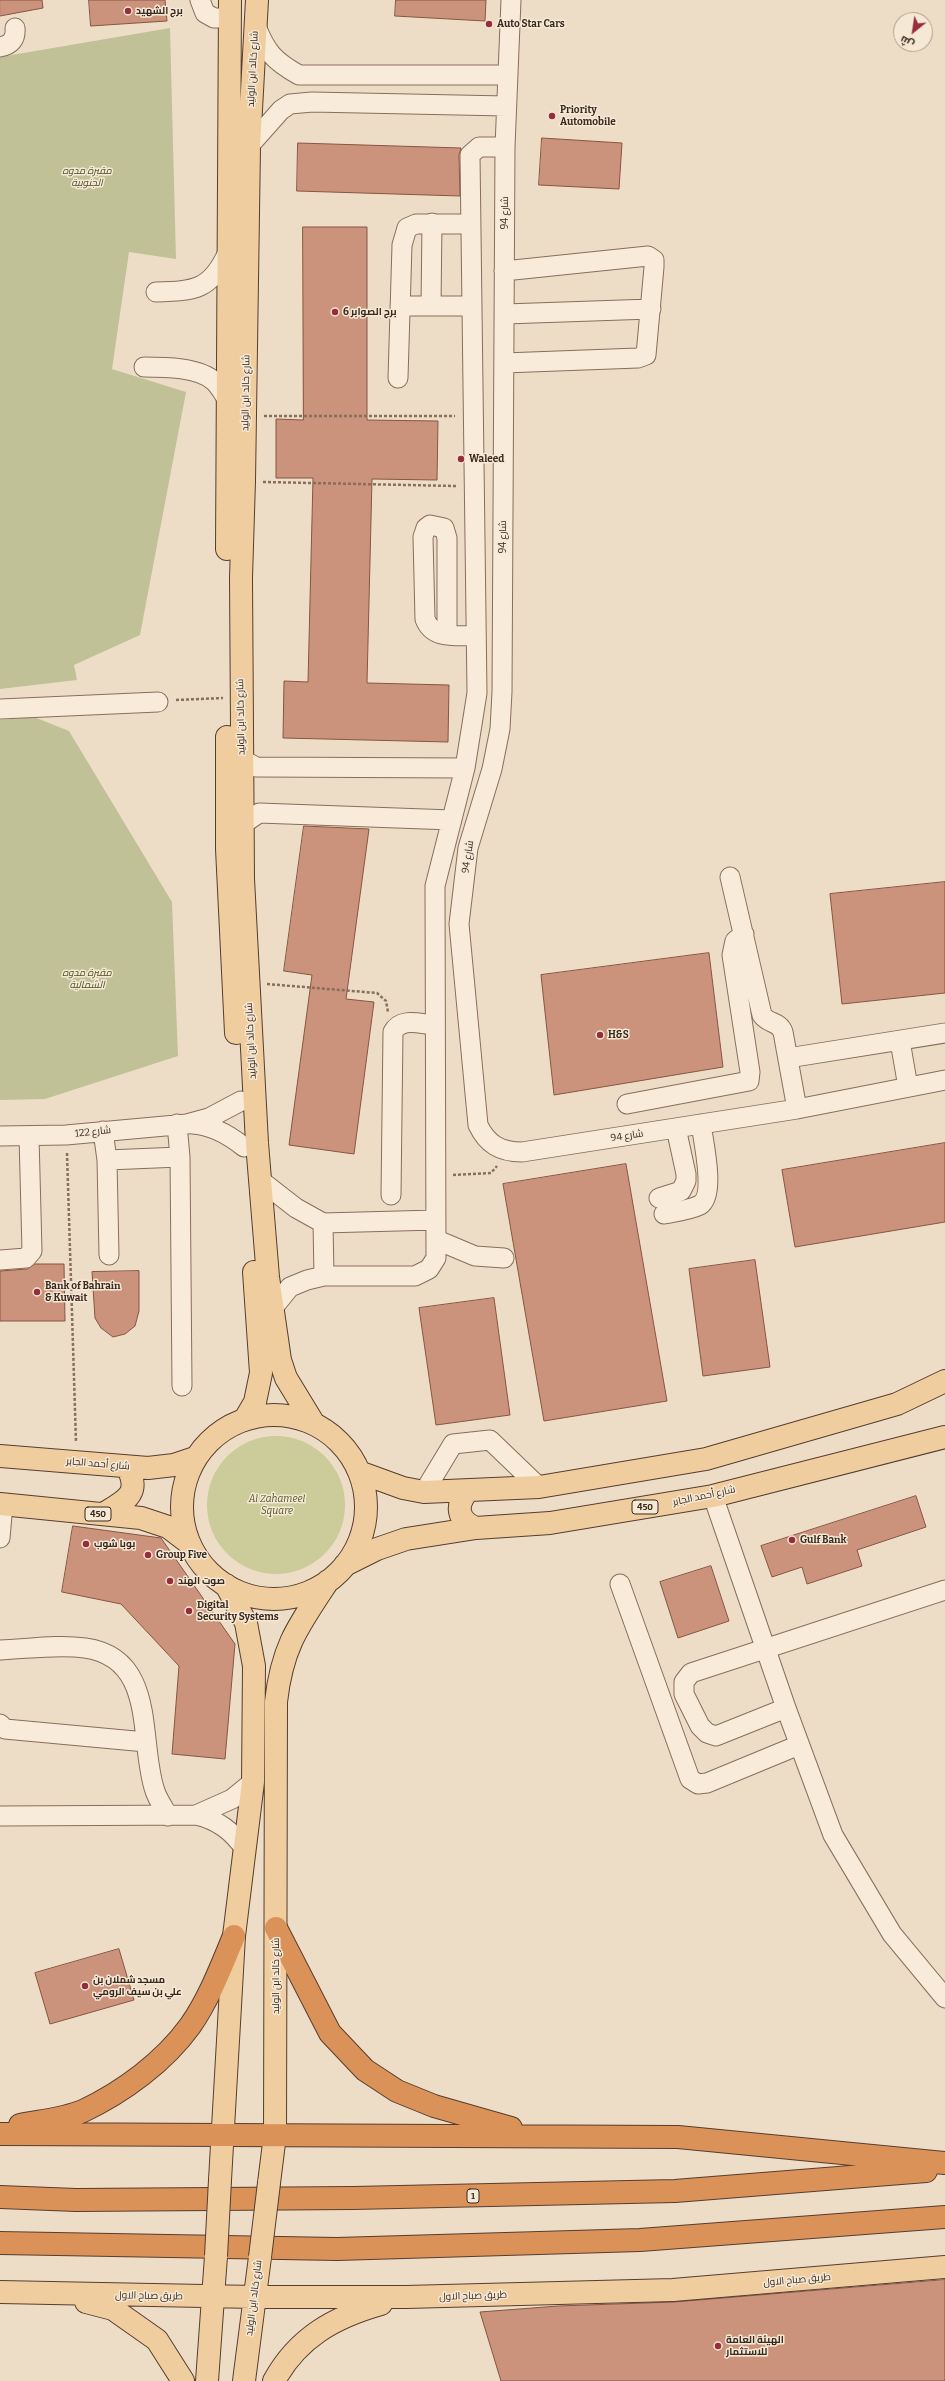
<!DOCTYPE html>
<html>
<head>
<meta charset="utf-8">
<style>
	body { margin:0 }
	#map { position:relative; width:945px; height:2381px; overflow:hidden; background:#eeddc6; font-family:Bitter,Cairo,serif }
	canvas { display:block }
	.north { position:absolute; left:893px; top:12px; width:40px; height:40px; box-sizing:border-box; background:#f5e8d5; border:1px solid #aa9c8c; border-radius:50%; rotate:210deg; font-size:11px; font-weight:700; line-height:16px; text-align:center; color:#39291f }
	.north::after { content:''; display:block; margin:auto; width:14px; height:18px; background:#962d3a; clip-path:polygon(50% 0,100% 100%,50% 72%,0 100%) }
</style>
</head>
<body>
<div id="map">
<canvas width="945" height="2381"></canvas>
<div class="north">ش</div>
</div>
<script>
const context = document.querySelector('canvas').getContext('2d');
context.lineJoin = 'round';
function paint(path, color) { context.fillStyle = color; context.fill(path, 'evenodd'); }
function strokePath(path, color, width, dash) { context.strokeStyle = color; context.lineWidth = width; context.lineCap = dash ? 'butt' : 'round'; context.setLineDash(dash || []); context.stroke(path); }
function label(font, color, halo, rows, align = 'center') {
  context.font = font + ' Bitter,Cairo,serif'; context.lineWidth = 3; context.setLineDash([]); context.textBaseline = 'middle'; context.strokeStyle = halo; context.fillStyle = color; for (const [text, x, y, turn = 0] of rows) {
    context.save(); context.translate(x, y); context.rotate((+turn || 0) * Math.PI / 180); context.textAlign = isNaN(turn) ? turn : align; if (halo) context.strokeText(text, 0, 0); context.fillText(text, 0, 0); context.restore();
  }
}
paint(new Path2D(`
	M207 1505a69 69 0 1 1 138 0a69 69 0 1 1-138 0Z`), '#cccb9a');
paint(new Path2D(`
	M170,28L176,259L129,252L112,369L186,392L140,635L74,665L77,680L0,689V57Z
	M34,717L69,731L172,902L178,1056L45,1099L0,1100V720Z`), '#c1c198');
const building = new Path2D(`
	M0,0H42L43,8L0,16Z
	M89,0H165L167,21L91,26Z
	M396,0H486L485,21L395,16Z
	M542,138L622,143L619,189L539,185Z
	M298,143L461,148L459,155L460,196L297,191Z
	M303,227H367V420L438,421L437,480L372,479L367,683L449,685L448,742L283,738L284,681L308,682L313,478H276V419L303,420Z
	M304,826L369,829L346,999L374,1002L354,1154L289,1145L312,975L284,971Z
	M945,882V993L842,1004L830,894Z
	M709,953L723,1067L554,1095L541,975Z
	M945,1143V1222L795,1247L782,1170Z
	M626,1164L667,1401L544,1421L503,1184Z
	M755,1260L770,1367L703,1376L689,1269Z
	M35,1264H64L65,1321H0V1271L27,1269Z
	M139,1271V1311L135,1326L125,1334L113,1337L101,1328L95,1318L92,1272Z
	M494,1298L510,1415L436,1425L419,1308Z
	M916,1496L926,1527L857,1550L862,1566L807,1584L802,1567L772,1577L761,1546Z
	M73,1526L161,1538L235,1644L225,1759L172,1754L179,1666L121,1604L62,1592Z
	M711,1566L729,1621L678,1638L660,1582Z
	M119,1949L134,2000L50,2024L35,1973Z
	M945,2280V2381H501L480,2312L558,2306L674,2302Z`);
paint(building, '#cb937c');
strokePath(building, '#875542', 1);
const minor = new Path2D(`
	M200,0L205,13L214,18H230
	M511,0L505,147L502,692L500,729L492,769L468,848L459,924L478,1125C487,1144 500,1152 522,1152L797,1109L945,1080
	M256,26C266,52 274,61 299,75H507
	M0,47C11,45 16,39 15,28
	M249,146L281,110L290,104L312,102L506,106
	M156,292C195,291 211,290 228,252
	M400,306H472
	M431,306L432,223
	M505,314L651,309
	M504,363L638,358L646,355L654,267V260L648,256L504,271
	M144,367C164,367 200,367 215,382C220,387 224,395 228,400
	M398,378L402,245L407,228L416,224H471
	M447,634V538L444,528L430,525L426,528L423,537L425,619C433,640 456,635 476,636
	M0,709L158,702
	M242,759L256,767L465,768
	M243,824L259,813L452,820
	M730,877L762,1015C768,1024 779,1021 783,1032L797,1109
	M900,1041L908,1087
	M788,1058L945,1033
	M627,1104L749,1081L750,1072L732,955L735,941L744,934
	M177,1124L180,1157L182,1386
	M192,1124C212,1125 228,1134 244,1147
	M103,1131L107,1160L109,1255
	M0,1136L66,1135L187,1124L209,1118L241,1101
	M107,1160L180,1157
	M260,1180L296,1208L323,1223L436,1220
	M391,1195L393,1032C401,1017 420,1024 434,1025
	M659,1198L681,1191L686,1181V1174L676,1128
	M664,1214C675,1212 690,1210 700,1205C716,1195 703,1140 701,1124
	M323,1223L324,1276
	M437,1240L475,1256L504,1258
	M0,1260L26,1258L32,1251L29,1136
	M273,1308L290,1287L307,1280L324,1276H415L429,1269L436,1258L435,886L465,768L477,693L470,155L479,147H505
	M424,1492L453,1444L490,1440L539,1487
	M713,1496L786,1708L833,1835L892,1934L945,1998
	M0,1538L3,1504
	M620,1584L690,1779L698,1784L707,1783L799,1745
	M0,1650C27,1649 58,1644 85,1648C158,1658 138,1742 155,1791C158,1800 164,1808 168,1816
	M786,1708L716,1736L707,1733L700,1726L684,1694V1682L691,1673L945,1590
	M0,1724L5,1729L146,1742
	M196,1815L232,1799L253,1782
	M0,1816L196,1815C218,1820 232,1831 245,1849`);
const major = new Path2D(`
	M257,0L249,146L244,481L241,578L243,879L257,1143L268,1277L280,1360L286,1378L314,1424
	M227,549L230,0
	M227,737V849L236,1033
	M182 1507a92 92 0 1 1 184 0a92 92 0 1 1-184 0Z
	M245,1419L255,1402L261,1373L254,1272
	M0,1456L148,1468L174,1465L195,1458
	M359,1472L403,1488L424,1492L539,1487L706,1459L897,1404L945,1381
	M467,1492C455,1506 458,1521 476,1528
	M0,1504L141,1518L168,1527L189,1543
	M103,1514C125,1501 142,1494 127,1467
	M345,1565L377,1549L406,1539L476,1528L550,1523L713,1496L945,1437
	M220,2180L234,1936L253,1782L254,1666L246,1623L226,1585
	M269,2183L275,2135L276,1702C282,1647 298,1626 328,1581
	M0,2292L255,2297H406L673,2290L945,2267
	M86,2302L113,2309L157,2340L183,2381
	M207,2381L216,2256
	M244,2381L260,2257
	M274,2381C298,2337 335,2317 381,2304`);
const highway = new Path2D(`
	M276,1928L330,2033L365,2070L397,2091L434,2106L511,2128
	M20,2125C40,2121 64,2119 83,2111C123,2092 164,2062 190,2026C209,1999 221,1967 234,1936
	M0,2134L678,2137L945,2163
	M0,2197L76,2200L353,2198L675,2191L926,2171
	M0,2243L337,2249L640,2240L945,2217`);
strokePath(minor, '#886e5c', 21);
strokePath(major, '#563d30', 24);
strokePath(highway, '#563d30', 24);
strokePath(new Path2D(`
	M264,416H455
	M263,482L456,486
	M176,700L223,698
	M267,984L377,993L386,1001L388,1012
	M67,1153L76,1442
	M453,1175L491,1173L497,1166`), '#886e5c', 2.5, [3, 2]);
strokePath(minor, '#f8ebd9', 19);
strokePath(major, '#f0cd9f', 22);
strokePath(highway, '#db9259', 22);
const majorBridge = new Path2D(`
	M216,2256L220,2180
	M260,2257L269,2183`);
strokePath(majorBridge, '#563d30', 24, []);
strokePath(majorBridge, '#f0cd9f', 22);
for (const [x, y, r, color] of [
	[128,11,4,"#962d3a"],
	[489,24,4,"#962d3a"],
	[552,116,4,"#962d3a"],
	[335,312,4,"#962d3a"],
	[461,459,4,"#962d3a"],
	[600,1035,4,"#962d3a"],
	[37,1292,4,"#962d3a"],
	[792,1540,4,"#962d3a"],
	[86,1544,4,"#962d3a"],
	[148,1555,4,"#962d3a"],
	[170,1581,4,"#962d3a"],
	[189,1611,4,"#962d3a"],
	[85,1986,4,"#962d3a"],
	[718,2346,4,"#962d3a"]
]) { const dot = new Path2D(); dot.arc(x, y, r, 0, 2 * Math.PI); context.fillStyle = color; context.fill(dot); strokePath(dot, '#f5e8d5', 1.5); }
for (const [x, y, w] of [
	[645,1507,26],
	[98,1514,26],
	[473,2196,12]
]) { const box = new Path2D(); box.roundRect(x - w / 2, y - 7, w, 14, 3); context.fillStyle = '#f5e8d5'; context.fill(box); strokePath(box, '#39291f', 1); }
label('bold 9px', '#39291f', null, [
	["450",645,1507],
	["450",98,1514],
	["1",473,2196]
]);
label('bold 10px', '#39291f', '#f5e8d5', [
	["برج الشهيد",136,11],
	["Auto Star Cars",497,24],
	["Priority",560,110],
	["Automobile",560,122],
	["برج الصوابر 6",343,312],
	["Waleed",469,459],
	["H&S",608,1035],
	["Bank of Bahrain",45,1286],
	["& Kuwait",45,1298],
	["Gulf Bank",800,1540],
	["بوبا شوب",94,1544],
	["Group Five",156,1555],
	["صوت الهند",178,1581],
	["Digital",197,1605],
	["Security Systems",197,1617],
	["مسجد شملان بن",93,1980],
	["علي بن سيف الرومي",93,1992],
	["الهيئة العامة",726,2340],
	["للاستثمار",726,2352]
], 'left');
label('10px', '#39291f', '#f5e8d5', [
	["شارع خالد ابن الوليد",253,69,-87],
	["شارع 94",505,213,-90],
	["شارع خالد ابن الوليد",246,393,-89],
	["شارع 94",503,537,-90],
	["شارع خالد ابن الوليد",241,717,-91],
	["شارع 94",468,857,-81],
	["شارع خالد ابن الوليد",251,1041,-93],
	["شارع 122",93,1132,-6],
	["شارع 94",627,1136,-9],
	["شارع أحمد الجابر",98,1464,5],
	["شارع أحمد الجابر",704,1496,-12],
	["شارع خالد ابن الوليد",276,1976,-90],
	["طريق صباح الاول",797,2280,-5],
	["طريق صباح الاول",149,2296,1],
	["طريق صباح الاول",473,2296,-2],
	["شارع خالد ابن الوليد",254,2298,-83]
]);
label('italic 10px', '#4f5526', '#f5e8d5', [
	["مقبرة مدوه",87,171],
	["الجنوبية",87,183],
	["مقبرة مدوه",87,973],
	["الشمالية",87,985],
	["Al Zahameel",277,1499],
	["Square",277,1511]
]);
</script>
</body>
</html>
